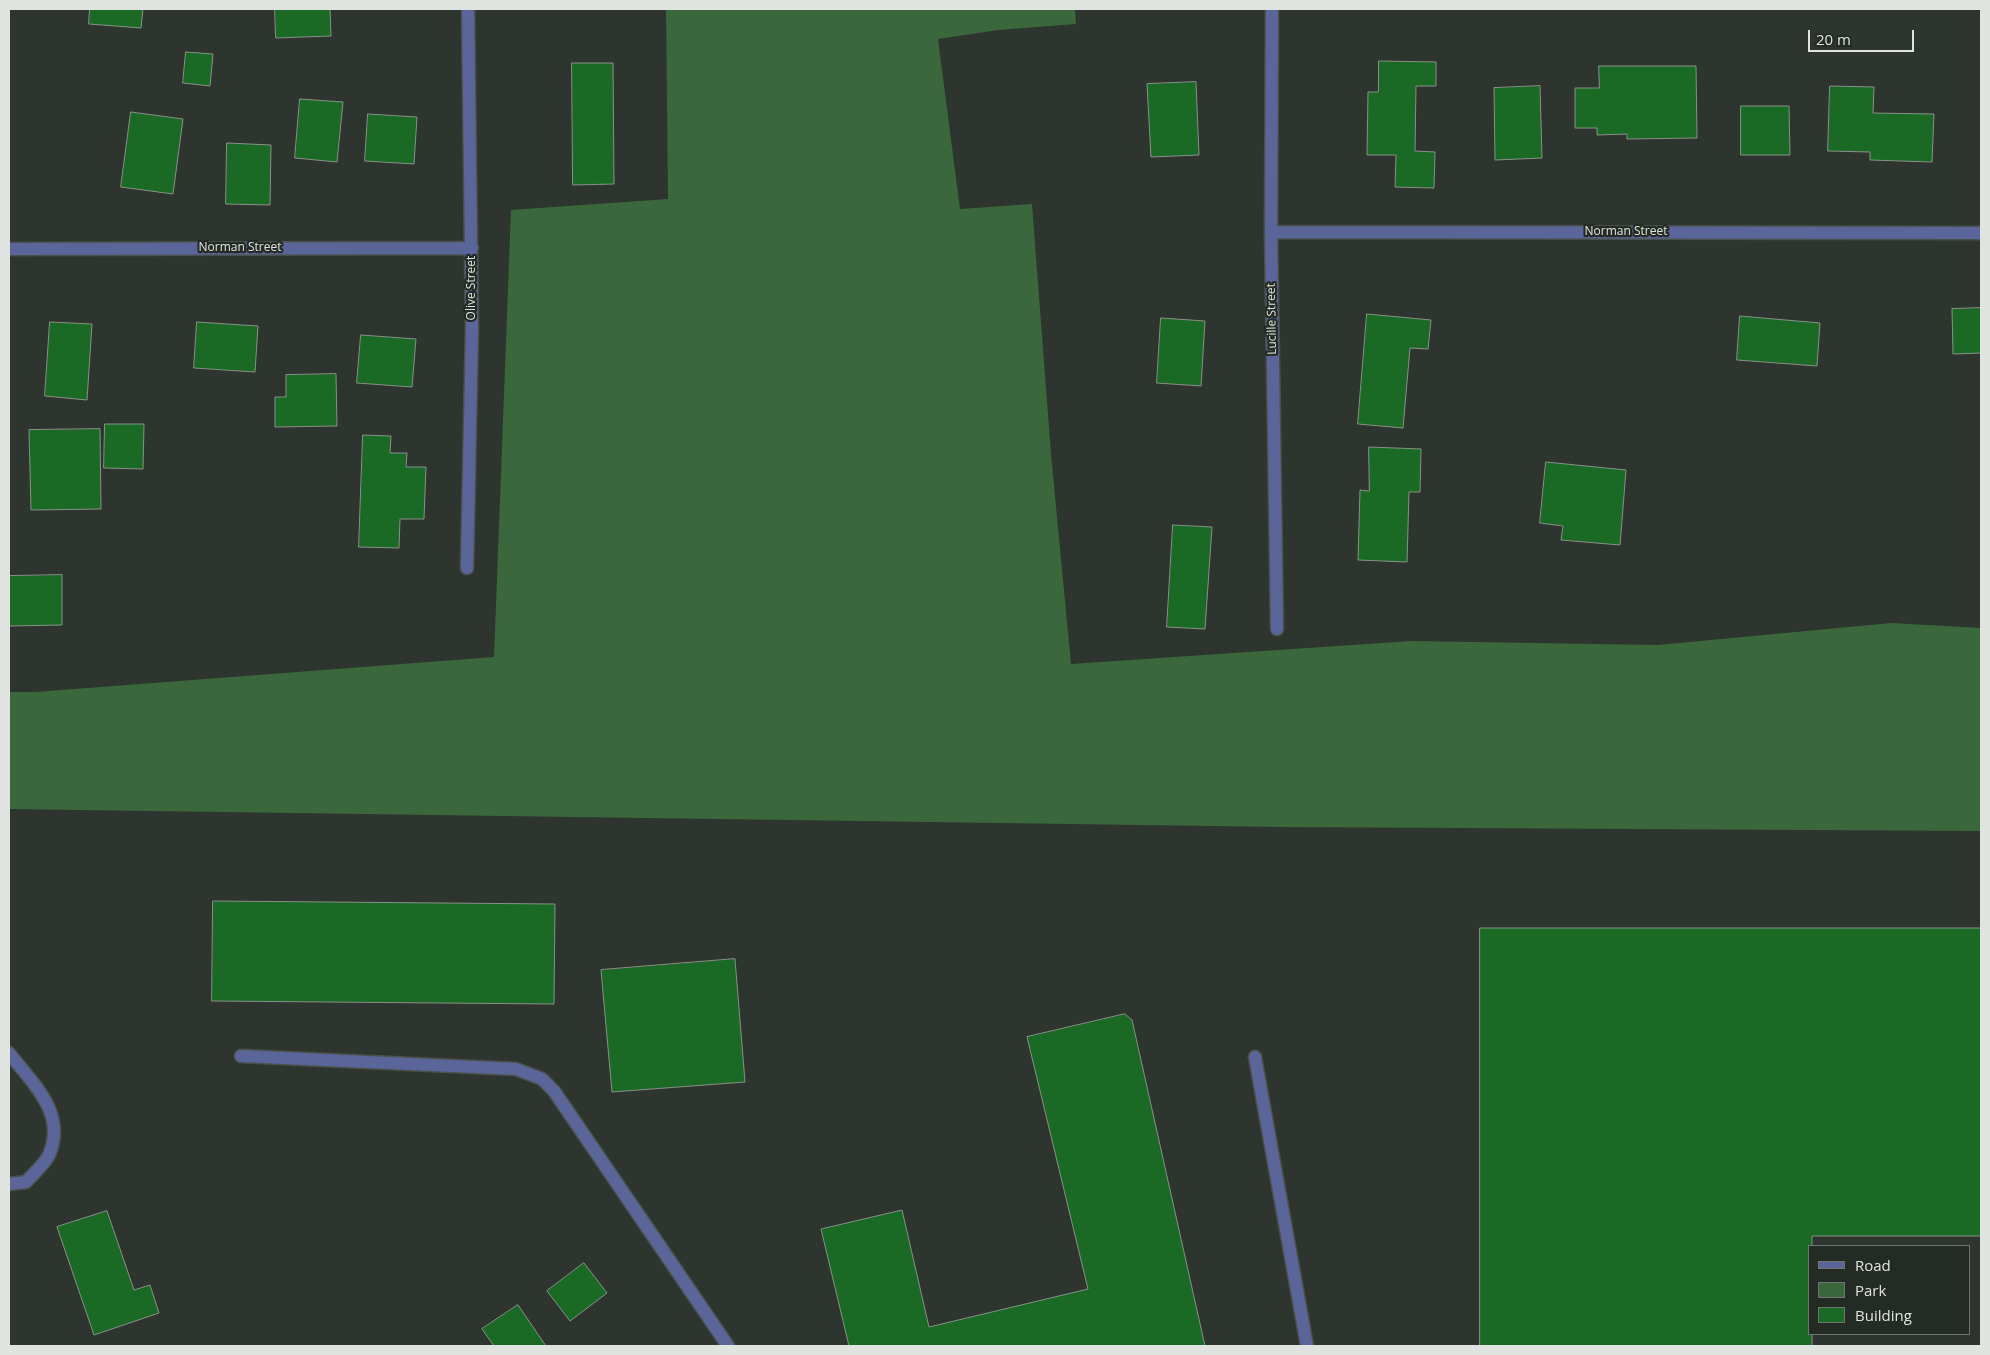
<!DOCTYPE html>
<html>
<head>
<meta charset="utf-8">
<style>
	body { margin:0 }
	#map { position:relative; width:1990px; height:1355px; overflow:hidden; background:#2e352e; font-family:"Open Sans",sans-serif }
	canvas { display:block }
	.frame { position:absolute; inset:0; border:10px solid #e0e4e0; pointer-events:none }
	.legend { position:absolute; left:1808px; top:1245px; width:162px; height:90px; box-sizing:border-box; background:#242b24; border:1px solid #6f756f; margin:0; padding:6px 9px; list-style:none; font-size:15px; color:#e0e4e0 }
	.legend li { display:flex; align-items:center; gap:10px; height:25px }
	.legend b { width:25px; border:1px solid #6f756f }
	.scale { position:absolute; left:1808px; top:30px; width:106px; height:22px; box-sizing:border-box; border:2px solid #e0e4e0; border-top:0; padding-left:6px; font-size:15px; line-height:18px; white-space:nowrap; color:#e0e4e0; -webkit-text-stroke:4px #242b24; paint-order:stroke }
</style>
</head>
<body>
<div id="map">
<canvas width="1990" height="1355"></canvas>
<div class="frame"></div>
<ul class="legend">
<li><b style="height:6px;background:#5a659a"></b>Road</li>
<li><b style="height:14px;background:#3a673c"></b>Park</li>
<li><b style="height:14px;background:#1a6a25"></b>Building</li>
</ul>
<div class="scale">20 m</div>
</div>
<script>
const context = document.querySelector('canvas').getContext('2d');
context.lineJoin = 'round';
function paint(path, color) { context.fillStyle = color; context.fill(path, 'evenodd'); }
function strokePath(path, color, width, dash) { context.strokeStyle = color; context.lineWidth = width; context.lineCap = dash ? 'butt' : 'round'; context.setLineDash(dash || []); context.stroke(path); }
function label(font, color, halo, rows, align = 'center') {
  context.font = font + ' "Open Sans",sans-serif'; context.lineWidth = 4.5; context.setLineDash([]); context.textBaseline = 'middle'; context.strokeStyle = halo; context.fillStyle = color; for (const [text, x, y, turn = 0] of rows) {
    context.save(); context.translate(x, y); context.rotate((+turn || 0) * Math.PI / 180); context.textAlign = isNaN(turn) ? turn : align; if (halo) context.strokeText(text, 0, 0); context.fillText(text, 0, 0); context.restore();
  }
}
paint(new Path2D(`
	M666,9H1075L1076,24L998,30L938,39L960,209L1032,204L1051,454L1071,664L1411,641L1658,645L1891,623L1981,628V831L1283,827L9,809V692H35L494,657L511,210L668,199Z`), '#3a673c');
const building = new Path2D(`
	M90,9H143L141,28L89,24Z
	M275,9H330L331,36L276,38Z
	M186,52L213,54L210,86L183,83Z
	M1379,61L1436,62V86H1416L1415,151L1435,152L1434,188L1395,187L1396,155H1367L1368,92H1378Z
	M572,63H613L614,184L573,185Z
	M1599,66H1696L1697,138L1627,139V134L1597,135V128H1575V88H1599Z
	M1196,82L1199,155L1151,157L1147,84Z
	M1540,86L1542,158L1495,160L1494,88Z
	M1830,86L1874,87L1873,113L1934,114L1932,162L1870,160V152L1828,151Z
	M300,99L343,102L337,162L295,158Z
	M1741,106H1789L1790,155H1741Z
	M131,112L183,119L173,194L121,187Z
	M368,114L417,117L414,164L365,161Z
	M227,143L271,145L270,205L226,204Z
	M1981,308V353L1953,354L1952,309Z
	M1367,314L1431,320L1428,349L1410,348L1403,428L1358,424Z
	M1740,316L1820,323L1817,366L1737,360Z
	M1161,318L1205,321L1201,386L1157,383Z
	M50,322L92,324L87,400L45,396Z
	M197,322L258,326L255,372L194,368Z
	M361,335L416,339L412,387L357,383Z
	M336,374L337,426L275,427V397H286V375Z
	M105,424H144L143,469L104,468Z
	M100,429L101,509L31,510L29,430Z
	M363,435L391,436L390,453H407L406,467H426L424,519H400L399,548L359,547Z
	M1369,447L1421,449L1420,492H1409L1407,562L1358,560L1360,490L1369,491Z
	M1546,462L1626,470L1620,545L1561,540L1563,526L1540,523Z
	M1173,525L1212,527L1205,629L1167,627Z
	M62,575V625L9,626V576Z
	M213,901L555,904L554,1004L212,1001Z
	M1480,928H1981V1236H1812V1246H1809V1334H1812V1346H1829H1480Z
	M735,959L745,1082L612,1092L601,970Z
	M1125,1014L1132,1020L1205,1346H849L821,1229L902,1210L929,1327L1088,1289L1027,1037Z
	M107,1211L134,1290L150,1285L159,1313L94,1335L57,1227Z
	M584,1263L607,1293L570,1321L547,1291Z
	M518,1305L546,1346H494L482,1329Z`);
paint(building, '#1a6a25');
strokePath(building, '#899189', 1);
const minor = new Path2D(`
	M1272,9L1271,232L1277,629
	M1271,232L1981,233
	M9,249L472,248
	M467,568L472,328L468,9
	M9,1053C33,1084 67,1113 49,1155C44,1165 33,1174 26,1182L9,1184
	M241,1056L516,1069L542,1079L554,1091L728,1346
	M1255,1057L1307,1346`);
strokePath(minor, '#4a514a', 15);
strokePath(minor, '#5a659a', 12);
label('12px', '#e0e4e0', '#242b24', [
	["Norman Street",1626,232],
	["Norman Street",240,248],
	["Olive Street",472,288,-90],
	["Lucille Street",1272,319,-91]
]);
</script>
</body>
</html>
